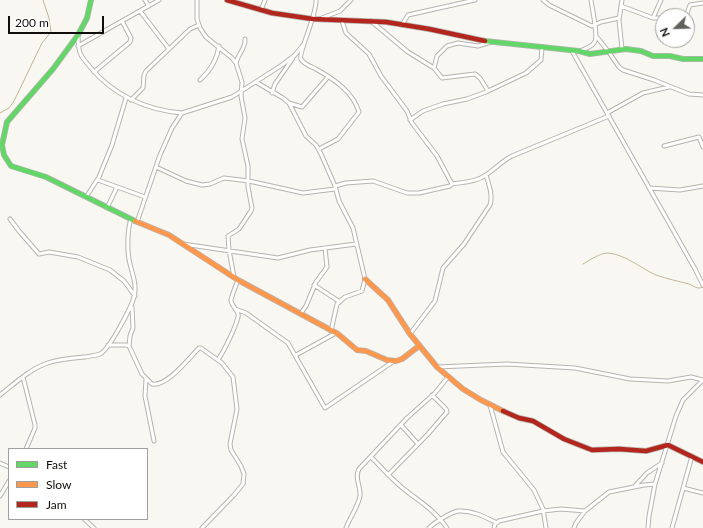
<!DOCTYPE html>
<html>
<head>
<meta charset="utf-8">
<style>
	body { margin:0 }
	#map { position:relative; width:703px; height:528px; overflow:hidden; background:#f8f7f2; font-family:Lato,sans-serif }
	canvas { display:block }
	.legend { position:absolute; left:8px; top:448px; width:140px; height:72px; box-sizing:border-box; background:#fff; border:1px solid #9f9f9d; margin:0; padding:5px 7px; list-style:none; font-size:12px; color:#0f0e0b }
	.legend li { display:flex; align-items:center; gap:8px; height:20px }
	.legend b { width:20px; border:1px solid #9f9f9d }
	.north { position:absolute; left:655px; top:8px; width:40px; height:40px; box-sizing:border-box; background:#fff; border:1px solid #9f9f9d; border-radius:50%; rotate:247deg; font-size:11px; font-weight:700; line-height:16px; text-align:center; color:#0f0e0b }
	.north::after { content:''; display:block; margin:auto; width:14px; height:18px; background:#61605c; clip-path:polygon(50% 0,100% 100%,50% 72%,0 100%) }
	.scale { position:absolute; left:8px; top:16px; width:96px; height:18px; box-sizing:border-box; border:2px solid #0f0e0b; border-top:0; padding-left:5px; font-size:12px; line-height:14px; white-space:nowrap; color:#0f0e0b; -webkit-text-stroke:3px #fff; paint-order:stroke }
</style>
</head>
<body>
<div id="map">
<canvas width="703" height="528"></canvas>
<ul class="legend">
<li><b style="height:5px;background:#63d668"></b>Fast</li>
<li><b style="height:5px;background:#ff974d"></b>Slow</li>
<li><b style="height:5px;background:#b3261e"></b>Jam</li>
</ul>
<div class="north">N</div>
<div class="scale">200 m</div>
</div>
<script>
const context = document.querySelector('canvas').getContext('2d');
context.lineJoin = 'round';
function strokePath(path, color, width, dash) { context.strokeStyle = color; context.lineWidth = width; context.lineCap = dash ? 'butt' : 'round'; context.setLineDash(dash || []); context.stroke(path); }
strokePath(new Path2D(`
	M0,113L9,108L14,101L42,43L51,32L49,18L43,0
	M583,264C590,260 600,253 608,253C627,255 640,268 656,275C667,279 678,281 689,284C694,286 697,290 703,287`), '#c0b798', 1);
const street = new Path2D(`
	M145,0L149,6
	M197,0V19L200,28L206,37L232,58L236,63L242,82L241,96L245,118L242,139L248,166V187L252,208L251,211L239,229L228,236L229,250L234,277
	M316,0C317,15 298,53 301,59C303,64 312,67 316,69C334,79 353,92 359,112L338,139L319,149
	M543,0L549,5L592,26L601,22L619,18
	M621,6L653,18H663
	M261,10L265,0
	M140,11L169,49
	M686,16L690,5L703,3
	M322,18L340,11L351,0
	M653,18L661,0
	M371,21L408,52L434,68L442,78L475,74L480,78L488,91
	M402,25L408,15L475,0
	M78,36C78,42 78,49 81,55C83,59 87,63 90,67C113,95 146,110 182,113
	M596,36L608,51L619,67L623,70L654,80L689,94L703,95
	M78,46L159,0
	M622,49L619,20L622,0
	M572,51L695,269L703,285
	M580,51C585,49 591,47 594,43C599,38 592,8 591,0
	M236,63C238,54 246,48 245,39
	M434,68L437,56L447,46L458,43L478,46L491,42
	M94,72L130,42L131,38L122,21
	M200,80C210,71 217,60 219,46
	M256,82L283,98L289,103L306,136L316,145L321,154L335,186L339,201L353,228L365,279L362,291L345,297L337,304L331,331
	M272,93L275,84L293,58
	M131,100L143,88L144,75L146,71L190,29L199,25
	M289,103L302,107L328,77
	M607,113L643,93L669,87
	M410,120L423,111L443,104L467,99L486,92L526,73L541,60L542,48
	M664,146L699,137L703,147
	M156,167L186,181L202,185L210,184L224,178L249,181L303,193L335,189
	M98,180L145,197
	M452,184C464,182 476,182 486,175C495,169 502,161 512,156L609,116
	M335,186L346,183L373,181L407,193H419L450,186L452,184L437,156L412,123L407,111L381,76L369,54L346,33L342,21
	M649,188L680,190L703,186
	M86,197L99,177L112,145L126,98
	M107,208L117,187
	M10,219L19,231L39,254L49,252L78,257L110,270L124,281L135,296
	M137,222L160,155L172,128L182,113L232,97L282,65L295,55L303,45
	M183,244L278,258L310,250L356,244
	M314,285L340,302
	M235,309L246,313L288,343L325,408L394,361
	M301,313L306,306L316,282L327,267L325,248
	M410,334L435,301L443,268L464,244L490,205C493,195 489,185 486,175
	M108,345H126L129,346L142,374L152,384C167,387 189,358 199,348H201L222,363L233,377L237,409L230,444L231,450L241,466L244,474L243,484L234,495L202,528
	M129,346L130,336L133,328L132,307
	M296,355L336,333
	M218,360C225,349 235,329 238,317C240,310 231,307 231,300C232,295 236,285 238,280
	M437,367L507,364L575,368L630,379L668,381L691,377L703,380
	M23,377L35,425V428L26,449
	M146,379L145,396L154,441
	M0,395C14,384 29,370 45,364C58,359 72,358 85,357C89,356 95,356 100,354C109,350 131,308 134,297C137,285 133,276 130,264C127,253 127,230 131,219
	M490,405L503,452L534,490L543,509L546,528
	M401,425L418,444
	M371,457C382,468 392,480 405,490C420,502 436,511 447,528
	M0,463L9,467
	M388,475L428,434L447,412L446,409L432,395
	M635,486L647,473L662,463
	M683,488L703,493
	M0,496L9,481
	M84,519L94,528
	M346,528C350,517 358,507 360,496C361,486 354,478 359,469L407,418L435,393L448,377
	M429,528C434,523 451,512 458,511C472,510 485,517 497,523
	M494,528L495,524L499,521L543,511L561,509L585,511
	M574,528L576,523L585,511L609,492L644,485L655,484
	M648,528L649,516L655,484L676,416L683,400L703,380
	M672,528L692,456`);
const fast = new Path2D(`
	M91,0L87,18L78,35L53,69L7,122L2,145L4,155L11,166L46,177L135,221
	M485,41L579,51L590,54L626,49L641,51L653,56H670L683,59H703`);
const slow = new Path2D(`
	M135,221L169,235L238,280L338,334L357,350L366,351L387,360L396,361L402,359L419,346
	M365,279L388,300L410,334L437,367L463,389L481,400L503,411`);
const jam = new Path2D(`
	M227,0L272,13L313,19L386,22L429,29L485,41
	M503,411L519,418L533,421L564,439L592,450L619,449L646,451L668,445L703,462`);
strokePath(street, '#b5b4b0', 5);
strokePath(fast, '#b5b4b0', 6);
strokePath(slow, '#b5b4b0', 6);
strokePath(jam, '#b5b4b0', 6);
strokePath(street, '#fefefd', 3);
strokePath(fast, '#63d668', 4.5);
strokePath(slow, '#ff974d', 4.5);
strokePath(jam, '#b3261e', 4.5);
</script>
</body>
</html>
